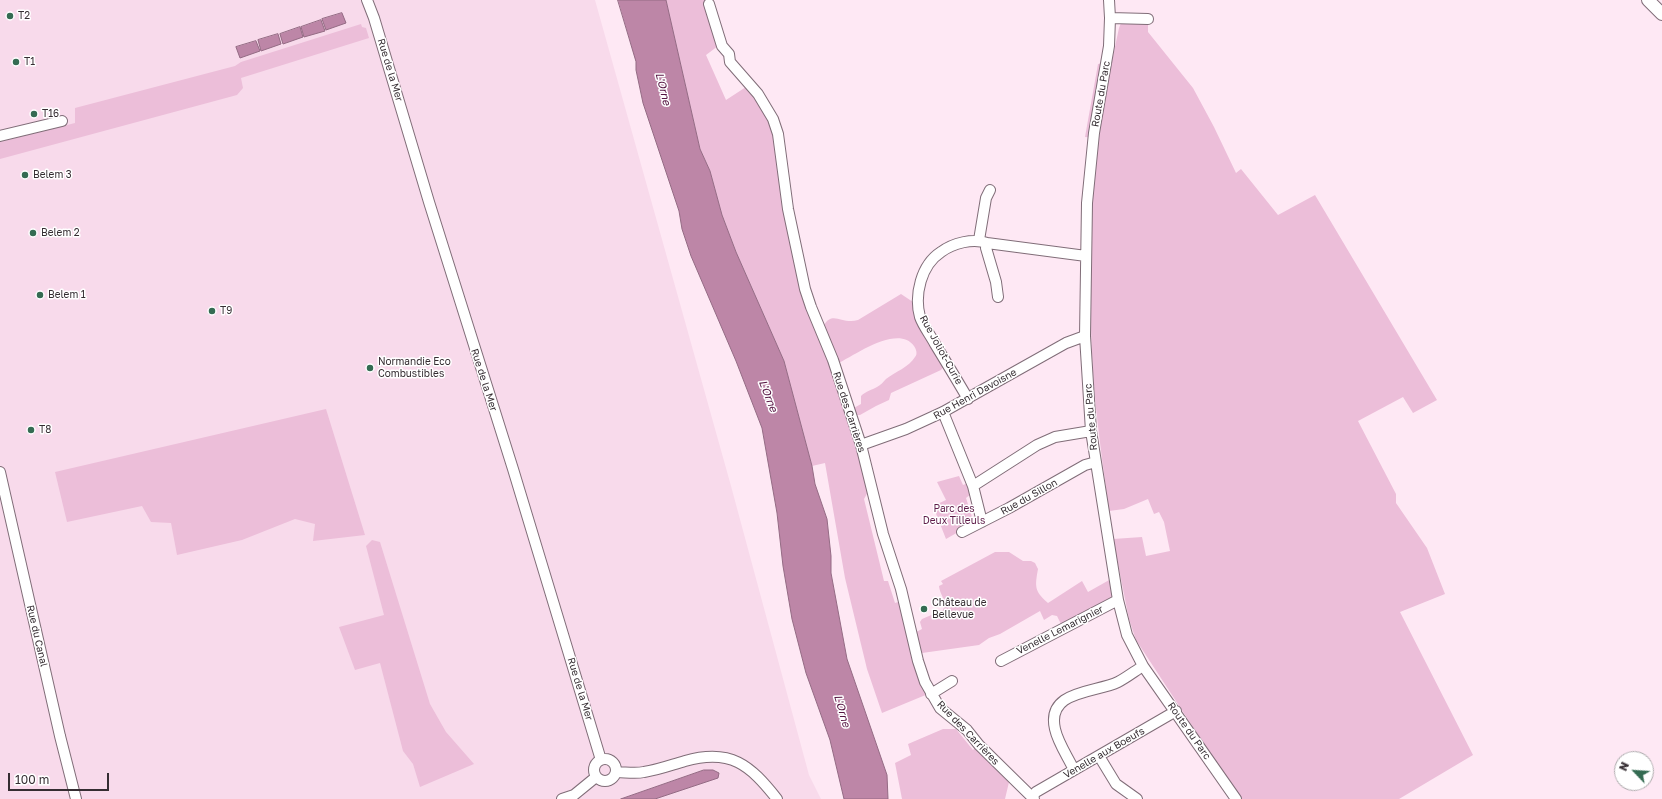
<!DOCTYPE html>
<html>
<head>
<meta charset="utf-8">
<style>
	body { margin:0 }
	#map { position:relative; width:1662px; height:799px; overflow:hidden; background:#fee8f4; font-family:"Golos Text",sans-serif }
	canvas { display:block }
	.north { position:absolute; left:1614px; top:751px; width:40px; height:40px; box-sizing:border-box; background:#fff; border:1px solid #aeabad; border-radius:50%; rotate:295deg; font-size:11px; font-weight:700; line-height:16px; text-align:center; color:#352d32 }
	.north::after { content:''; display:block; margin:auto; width:14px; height:18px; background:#346b52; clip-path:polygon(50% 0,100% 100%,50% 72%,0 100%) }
	.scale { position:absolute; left:8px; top:773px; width:101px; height:18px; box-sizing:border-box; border:2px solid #352d32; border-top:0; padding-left:5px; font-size:12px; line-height:14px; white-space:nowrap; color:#352d32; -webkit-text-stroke:3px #fff; paint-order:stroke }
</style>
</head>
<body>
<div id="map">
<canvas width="1662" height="799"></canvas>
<div class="north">N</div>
<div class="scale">100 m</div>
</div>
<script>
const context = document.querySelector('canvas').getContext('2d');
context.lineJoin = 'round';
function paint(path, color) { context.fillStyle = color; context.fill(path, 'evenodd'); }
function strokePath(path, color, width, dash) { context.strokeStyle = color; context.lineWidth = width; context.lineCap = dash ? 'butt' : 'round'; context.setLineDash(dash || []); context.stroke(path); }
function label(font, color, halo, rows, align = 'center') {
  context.font = font + ' "Golos Text",sans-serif'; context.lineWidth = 3; context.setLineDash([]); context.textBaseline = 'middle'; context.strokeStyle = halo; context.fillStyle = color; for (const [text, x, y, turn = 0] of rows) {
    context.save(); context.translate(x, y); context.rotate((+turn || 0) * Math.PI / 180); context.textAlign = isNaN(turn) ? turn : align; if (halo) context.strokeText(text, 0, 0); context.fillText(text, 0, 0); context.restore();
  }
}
paint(new Path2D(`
	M0,0H595L731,486L809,775L821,799H0Z`), '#f8daeb');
paint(new Path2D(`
	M666,0H705L718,46L706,55L726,100L746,87L758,99L773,126L805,304L812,324L816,331L827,354L858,449L868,492L864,499L884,581H888L895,603L901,601L928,694L882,713L867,669L845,578L825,463L812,466L784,361L736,252L722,215L710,171L700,149Z
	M1121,23H1148V32L1193,88L1214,127L1236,173L1241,169L1278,215L1315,195L1437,400L1413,413L1403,397L1358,421L1396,494V503L1427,548L1445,594L1400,612L1473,755L1399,799H1240L1136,640L1129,619L1113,539L1142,537L1146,556L1170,551L1164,522L1159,512L1154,514L1148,499L1124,509L1109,511C1103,465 1096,418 1093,372C1088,294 1090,216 1096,138L1085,137L1098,64L1112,61L1119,28Z
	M361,24L362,27L366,28L369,38L241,78L243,88L237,95L0,159V142L75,123V108L235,66L241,62Z
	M901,294L913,302L916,322L944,366L941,370L891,393L889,400L876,406L860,415H854L852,409L861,404V396C866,391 872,390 877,387C881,385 883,382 886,379C895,372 909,367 915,357C918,354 916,349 914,346C898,324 855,355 837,364L824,325C833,310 842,325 858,320Z
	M326,409L365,535L313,541L315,524L295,519L242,540L177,555L171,523L151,522L142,506L67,522L55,472Z
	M959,476L963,485L968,483L971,494L966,498L974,523L946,539L933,506L946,500L937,482Z
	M372,540L380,542L430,704L446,732L474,764L420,787L413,764L403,751L380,663L355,670L339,627L384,615L366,546Z
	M995,552H1009L1023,561H1031L1035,563L1038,569C1035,586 1034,591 1048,603L1082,581L1088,592L1111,579L1113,597L1108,602L1062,626L1057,616L1052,615L1044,620L1040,611L1000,634L989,638L979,645L922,653L916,632L922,629L920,622L922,619L943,610C948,601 940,596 939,586L943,584L941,581Z
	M943,729H956L973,750L976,747L1009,782L1005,799H902L895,763L911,755L908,744Z`), '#ecbed9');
const water = new Path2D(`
	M618,0H666L700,149L710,171L722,215L736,252L784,361L812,466L815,484L827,519L831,556V573L847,659L887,775L888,799H844L830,740L806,673L792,619L783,566L777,513L762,428L736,361L691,256L682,229L679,211L643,103L636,70V62Z
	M342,13L346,23L326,30L322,19Z
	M321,20L325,31L304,37L301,27Z
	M300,27L303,37L283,44L280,34Z
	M278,34L281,44L261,51L258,40Z
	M256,41L260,51L240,58L236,47Z
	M704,770H713L719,773L718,778L655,799H621Z`);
paint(water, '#bd86a7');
strokePath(water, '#946b84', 1);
const minor = new Path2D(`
	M367,0L374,18L429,202L513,469L601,760
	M1109,0L1110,18L1109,46L1094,133L1087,203L1085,336L1091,431L1118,600L1127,635L1143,666L1236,799
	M709,4L722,46L729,54L730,62L758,94L773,119L778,134L788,209L805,289L811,307L833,360L861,445L883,534L901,589L918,661L925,682L940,708L967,730L979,745L1034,799
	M1110,18L1148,19
	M0,136L62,121
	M979,240L986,198L990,190
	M987,243L986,248L996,282L998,297
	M968,399C957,380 946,362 935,344C931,336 923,326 920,317C914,295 921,265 941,252C953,243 973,238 987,243L1086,256
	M943,412L973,486L1037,445L1055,437L1091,431
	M861,445L906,429L943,412L1066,343L1085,336
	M0,472L60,736L76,799
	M973,486L982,522
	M962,532L1009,508L1085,465L1096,462
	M1001,661L1118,600
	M931,694L952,681
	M1099,756L1116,784L1137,799
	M594 770a11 11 0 1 1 22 0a11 11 0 1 1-22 0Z
	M1074,770C1068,757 1058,743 1055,729C1046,690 1095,693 1118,682C1126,678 1135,671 1143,666
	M616,772C625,772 635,774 644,772C658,770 671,765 685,761C731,748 750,765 777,799
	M1032,797L1036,792L1176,711
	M562,799L574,795L596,777`);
const major = new Path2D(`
	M1648,0L1662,14`);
strokePath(minor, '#806d78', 12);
strokePath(major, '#806d78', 14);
strokePath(minor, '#fff', 10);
strokePath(major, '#fff', 12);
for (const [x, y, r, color] of [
	[10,16,4,"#346b52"],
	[16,62,4,"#346b52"],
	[34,114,4,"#346b52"],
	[25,175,4,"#346b52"],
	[33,233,4,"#346b52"],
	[40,295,4,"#346b52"],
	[212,311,4,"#346b52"],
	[370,368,4,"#346b52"],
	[31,430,4,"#346b52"],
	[924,609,4,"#346b52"]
]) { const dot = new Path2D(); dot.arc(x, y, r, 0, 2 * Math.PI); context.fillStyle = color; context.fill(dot); strokePath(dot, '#fff', 1.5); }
label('10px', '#352d32', '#fff', [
	["T2",18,16],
	["T1",24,62],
	["T16",42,114],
	["Belem 3",33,175],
	["Belem 2",41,233],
	["Belem 1",48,295],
	["T9",220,311],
	["Normandie Eco",378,362],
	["Combustibles",378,374],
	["T8",39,430],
	["Château de",932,603],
	["Bellevue",932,615]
], 'left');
label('10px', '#352d32', '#fff', [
	["Rue de la Mer",390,70,73],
	["Route du Parc",1101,94,-80],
	["Rue Joliot-Curie",941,350,61],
	["Rue de la Mer",484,380,72],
	["Rue Henri Davoisne",975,394,-29],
	["Rue des Carrières",849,412,72],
	["Route du Parc",1091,417,-95],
	["Rue du Sillon",1029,497,-29],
	["Venelle Lemarignier",1060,630,-27],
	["Rue du Canal",37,636,77],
	["Rue de la Mer",580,689,73],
	["Route du Parc",1189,731,55],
	["Rue des Carrières",968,733,46],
	["Venelle aux Boeufs",1104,753,-30]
]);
label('10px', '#5f1d4a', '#fff', [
	["Parc des",954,509],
	["Deux Tilleuls",954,521]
]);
label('italic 11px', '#551442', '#fff', [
	["L'Orne",663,89,76],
	["L'Orne",768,396,69],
	["L'Orne",842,711,74]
]);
</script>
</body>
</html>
